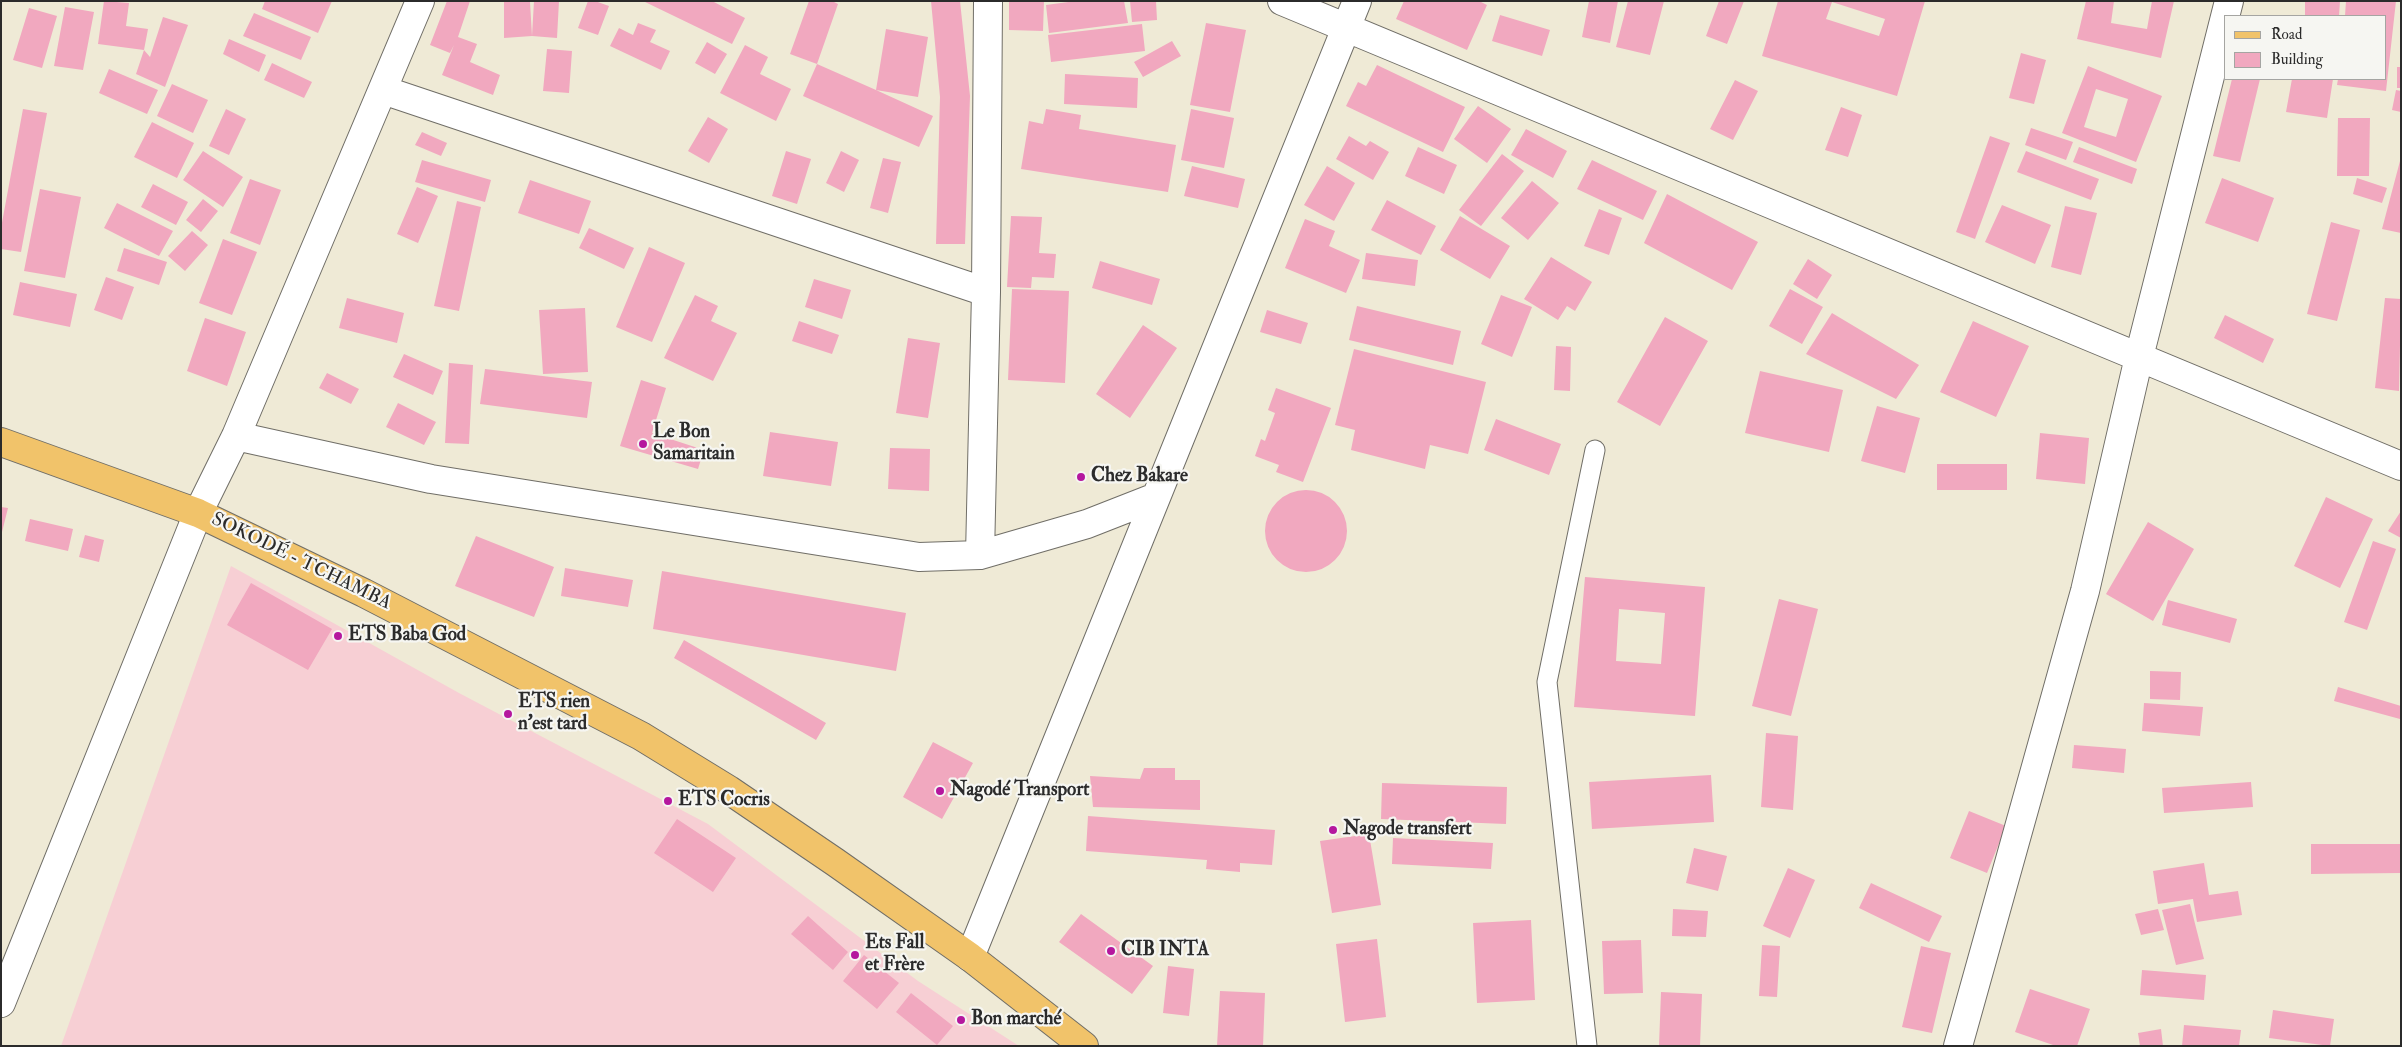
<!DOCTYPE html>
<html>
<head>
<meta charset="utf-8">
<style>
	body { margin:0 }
	#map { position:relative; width:2402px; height:1047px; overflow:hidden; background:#efead6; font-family:"IM FELL Double Pica",serif }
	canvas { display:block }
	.frame { position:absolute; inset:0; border:2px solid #2b2b2b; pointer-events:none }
	.legend { position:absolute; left:2224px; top:15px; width:162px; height:65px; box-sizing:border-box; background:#f6f6f2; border:1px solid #a5a5a2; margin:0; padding:6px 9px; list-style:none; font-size:15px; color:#2b2b2b }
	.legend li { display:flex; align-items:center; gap:10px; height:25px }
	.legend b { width:25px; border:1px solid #a5a5a2 }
</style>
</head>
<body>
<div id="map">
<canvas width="2402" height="1047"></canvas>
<div class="frame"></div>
<ul class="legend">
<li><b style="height:6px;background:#f1c36a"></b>Road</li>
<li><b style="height:14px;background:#f1a8bf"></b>Building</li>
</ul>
</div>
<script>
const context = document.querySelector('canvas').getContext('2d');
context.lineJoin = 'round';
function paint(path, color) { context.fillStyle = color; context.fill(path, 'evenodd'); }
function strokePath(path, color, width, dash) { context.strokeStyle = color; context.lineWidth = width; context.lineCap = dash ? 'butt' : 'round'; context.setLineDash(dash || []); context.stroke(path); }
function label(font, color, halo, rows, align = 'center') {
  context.font = font + ' "IM FELL Double Pica",serif'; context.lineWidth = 4.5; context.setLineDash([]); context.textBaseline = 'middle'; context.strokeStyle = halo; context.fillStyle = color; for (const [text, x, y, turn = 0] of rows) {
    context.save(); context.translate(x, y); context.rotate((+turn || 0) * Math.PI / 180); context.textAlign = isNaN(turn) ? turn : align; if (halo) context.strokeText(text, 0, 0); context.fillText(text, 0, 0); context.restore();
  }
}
paint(new Path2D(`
	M231,566L459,693L708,824L918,981L1019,1046H61Z`), '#f7cfd4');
paint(new Path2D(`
	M104,1L129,3L126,26L148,29L144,50L98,44Z
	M265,1H332L318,33L262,9Z
	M447,1H470L458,37L477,44L470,62L500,75L493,95L442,75L454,45L450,53L430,45Z
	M534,1H559L557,38L532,36Z
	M588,1H595L609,6L598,35L578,28Z
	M643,1H712L745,18L732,44Z
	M809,1H832L838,4L817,64L790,54Z
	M931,1H960L970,96L965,244H936L940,97Z
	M1009,1H1044L1043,31L1009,30Z
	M1076,1H1124L1128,23L1049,33L1046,5Z
	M1130,1H1156L1157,20L1132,22Z
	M1404,1H1479L1487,5L1467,50L1396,19Z
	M1589,1H1618L1610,43L1582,37Z
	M1628,1H1664L1650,55L1616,47Z
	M1719,1H1744L1727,44L1706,36Z
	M1778,1H1925L1897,96L1762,56ZM1832,2L1885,19L1879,36L1826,19Z
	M2086,1H2114L2111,23L2147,29L2152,1H2174L2161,58L2077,39Z
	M2305,1H2340L2339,16H2305Z
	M2346,1H2396L2386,91L2337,85L2338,79H2386V16H2345Z
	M504,2H530L532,36L504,38Z
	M65,7L94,12L83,70L54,66Z
	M29,8L57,16L42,68L13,60Z
	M254,13L311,37L301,60L243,36Z
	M1500,15L1550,30L1542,56L1492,41Z
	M163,17L188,25L165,87L136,74L144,50L150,57Z
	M638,23L656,30L650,42L670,51L661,70L610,46L619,28L633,35Z
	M1206,23L1246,30L1230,112L1190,105Z
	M1142,24L1145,51L1051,62L1048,35Z
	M886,29L928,37L918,97L876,90L933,116L919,147L803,96L817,64L876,90Z
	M229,39L266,55L259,72L223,54Z
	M1172,41L1181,56L1143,77L1134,62Z
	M707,42L727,54L715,74L695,63Z
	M745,45L768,57L760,74L791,89L776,121L720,93Z
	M547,49L572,51L569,93L543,91Z
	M2021,53L2046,60L2034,104L2009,98Z
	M272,63L312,82L304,98L264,80Z
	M1377,65L1465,107L1443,152L1346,106L1358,82L1366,86Z
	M2088,66L2162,96L2136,162L2062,133ZM2096,89L2128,99L2116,137L2084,127Z
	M2397,67H2401V88H2397Z
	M109,69L158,90L147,114L99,93Z
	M1065,74L1138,78L1137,108L1064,104Z
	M2232,79H2260L2240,162L2213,156Z
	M2292,79H2333L2327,118L2286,112Z
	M1735,80L1758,91L1733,140L1710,129Z
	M172,84L208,100L193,133L157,116Z
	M2396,90L2401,91V112L2392,110Z
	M1478,106L1511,129L1487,163L1454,139Z
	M1841,107L1862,115L1848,157L1825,150Z
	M23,109L47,113L21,252L1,249V228Z
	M226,109L246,119L229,155L209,146Z
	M1046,109L1081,115L1079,129L1176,145L1168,192L1021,169L1029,121L1043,124Z
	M1191,109L1234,118L1224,168L1181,160Z
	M708,117L728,129L709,163L688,151Z
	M2338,118H2370L2369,176H2337Z
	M152,122L194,143L177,178L134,157Z
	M2031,128L2073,142L2066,160L2025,145Z
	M1526,129L1567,151L1553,178L1511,155Z
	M422,132L447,143L441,156L415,145Z
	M1349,136L1366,146L1370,141L1389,152L1373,180L1336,159Z
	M1990,136L2010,143L1975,239L1956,232Z
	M1418,147L1457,165L1444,194L1405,176Z
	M2079,147L2137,169L2132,184L2073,162Z
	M203,151L243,177L223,207L183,180Z
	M786,151L811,159L797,204L772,196Z
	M841,151L859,160L844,192L826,183Z
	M2026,151L2099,179L2091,200L2017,172Z
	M1502,154L1524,171L1481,226L1459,210Z
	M883,158L901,162L888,213L870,208Z
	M422,160L491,180L485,202L415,182Z
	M1592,160L1657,191L1643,220L1577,189Z
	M2400,161H2401V233L2382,229Z
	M1192,166L1245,179L1238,208L1184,196Z
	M1327,166L1355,183L1334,221L1304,205Z
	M2222,178L2274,198L2258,242L2205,223Z
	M2357,178L2387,188L2382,203L2353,194Z
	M250,179L281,190L260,245L230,233Z
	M530,180L591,201L579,234L518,213Z
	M1532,181L1559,203L1528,240L1501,218Z
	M153,184L188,202L176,225L141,207Z
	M417,187L438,196L418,243L397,234Z
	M40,189L81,197L65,278L24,271Z
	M1667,194L1758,242L1732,290L1644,243Z
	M203,199L218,211L201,232L186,220Z
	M1387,200L1436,226L1421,255L1371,230Z
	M457,201L481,207L459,311L434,306Z
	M117,203L173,231L159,256L104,228Z
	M2002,205L2051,225L2035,264L1985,242Z
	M2065,206L2097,213L2081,275L2051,267Z
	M1599,209L1622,218L1609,255L1584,246Z
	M1011,216L1042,217L1039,253L1056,254L1054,278L1032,277L1031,288L1007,287Z
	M1460,216L1510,246L1490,279L1440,250Z
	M1305,219L1335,231L1329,246L1360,260L1346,293L1285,268Z
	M2331,222L2360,230L2337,321L2307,314Z
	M589,228L634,248L624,269L579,248Z
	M192,231L208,245L185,271L168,256Z
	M223,239L257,252L232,315L199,303Z
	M649,247L685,263L652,342L616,327Z
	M124,248L167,262L159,285L117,271Z
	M1366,253L1418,260L1415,286L1362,279Z
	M1551,257L1592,282L1575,311L1567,306L1558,320L1524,299Z
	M1808,259L1832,275L1817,299L1793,284Z
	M1100,261L1160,279L1152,305L1092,288Z
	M106,277L134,287L122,320L94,310Z
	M814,279L851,290L842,319L805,307Z
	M20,282L77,294L70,327L13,315Z
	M1012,289L1069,291L1065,383L1008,380Z
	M1790,289L1823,307L1802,344L1769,326Z
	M695,295L718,306L711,321L737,333L713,381L664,358Z
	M1501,295L1532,307L1512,357L1481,344Z
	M347,298L404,313L397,343L339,328Z
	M2385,298L2401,299L2399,391L2375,388Z
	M1357,306L1461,331L1453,365L1349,340Z
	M585,308L588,372L543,374L539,310Z
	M1267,310L1308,323L1301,344L1260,332Z
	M1832,313L1919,365L1896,399L1806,354Z
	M2225,315L2274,339L2263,363L2214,338Z
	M1665,317L1708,341L1660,426L1617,402Z
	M205,318L246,332L227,386L187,371Z
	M799,321L839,335L832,354L792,341Z
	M1973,321L2029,346L1996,417L1940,392Z
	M1143,325L1177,348L1130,418L1096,394Z
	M908,338L940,343L928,418L896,413Z
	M1556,346L1571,347L1570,391L1554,390Z
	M1354,349L1486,382L1468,454L1430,445L1425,469L1351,450L1355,430L1335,425Z
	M404,354L443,371L433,395L393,377Z
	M449,363L473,365L469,444L445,443Z
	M485,369L592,382L587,418L480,404Z
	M1760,371L1843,390L1829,452L1745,433Z
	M327,373L359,389L351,404L319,388Z
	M641,380L666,388L652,433L704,450L698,469L620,446Z
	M1276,388L1331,408L1303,482L1276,472L1279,465L1255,456L1261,439L1265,441L1275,413L1268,410Z
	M398,403L436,422L424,445L386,427Z
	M1877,406L1920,418L1905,473L1861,461Z
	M1496,419L1561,444L1549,475L1484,450Z
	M770,432L838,442L831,486L763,476Z
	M2040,433L2089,438L2085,484L2036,479Z
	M890,448L930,449L929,491L888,489Z
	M1937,464H2007V490H1937Z
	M1265 531a41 41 0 1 1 82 0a41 41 0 1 1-82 0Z
	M2326,497L2373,519L2340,588L2294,566Z
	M1,507L8,508L2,532H1Z
	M2401,511V538L2388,531Z
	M30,519L73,529L68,551L25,541Z
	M2148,522L2194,549L2153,621L2106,594Z
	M85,535L104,540L99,562L79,557Z
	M476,536L554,567L534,617L455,586Z
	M2373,541L2396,549L2367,630L2344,622Z
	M565,568L633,580L628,607L561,596Z
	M662,571L906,613L896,671L653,629Z
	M1585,577L1705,587L1695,716L1574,707ZM1619,609L1665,613L1661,664L1616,661Z
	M251,583L332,629L308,670L227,625Z
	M1779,599L1818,609L1791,716L1752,706Z
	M2168,600L2237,619L2230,643L2162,625Z
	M684,640L826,723L816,740L674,658Z
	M2150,671L2181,672L2180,700L2150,699Z
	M2338,687L2401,706L2400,719L2334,701Z
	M2144,703L2203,707L2200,736L2142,731Z
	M1766,733L1798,736L1793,810L1761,807Z
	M933,742L973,763L942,819L903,797Z
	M2074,745L2126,749L2124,773L2072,768Z
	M1144,768H1175V780H1200V810L1093,807L1090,776L1140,779Z
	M1711,775L1714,822L1592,829L1589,782Z
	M2251,782L2253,807L2164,813L2162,788Z
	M1382,783L1507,787L1506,824L1381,819Z
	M1969,811L2006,826L1987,873L1950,858Z
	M1088,816L1275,830L1272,865L1240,863V872L1206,869L1207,860L1086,851Z
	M677,819L736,858L713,892L654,853Z
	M1369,834L1381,905L1332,913L1320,841Z
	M1393,838L1493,843L1491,869L1392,864Z
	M2311,844H2401V873L2311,874Z
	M1694,848L1727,856L1718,891L1686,883Z
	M2204,863L2209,895L2238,891L2242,915L2197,922L2193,899L2158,904L2153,871Z
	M1788,868L1815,880L1790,938L1763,926Z
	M1871,883L1942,916L1929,942L1859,908Z
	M2190,904L2204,959L2176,965L2162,910Z
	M1673,909L1708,911L1706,937L1672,936Z
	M2158,909L2164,930L2141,935L2135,914Z
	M1081,914L1153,966L1132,994L1059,942Z
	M808,916L848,952L833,970L791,934Z
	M1531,920L1535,1000L1477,1003L1473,923Z
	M1377,939L1386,1017L1345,1022L1336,944Z
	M1641,940L1643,993L1604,994L1602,941Z
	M1762,945L1780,946L1777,997L1759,996Z
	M1921,946L1951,953L1932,1033L1902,1027Z
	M864,955L899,983L877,1009L843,981Z
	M1168,966L1194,969L1189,1016L1163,1013Z
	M2142,970L2206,975L2204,1000L2140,995Z
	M2030,989L2090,1009L2077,1046H2056L2015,1032Z
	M1220,991L1265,993L1263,1046H1217Z
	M1661,992L1702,994L1700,1046H1659Z
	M911,993L953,1026L937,1045L896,1012Z
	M2273,1010L2334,1019L2330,1046L2269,1038Z
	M2184,1025L2241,1030L2239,1046H2182Z
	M2161,1029L2163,1046H2140L2138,1033Z`), '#f1a8bf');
const service = new Path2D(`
	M1587,1046L1547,682L1595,450`);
const minor = new Path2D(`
	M1282,1L2401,466
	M383,90L986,292
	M236,436L431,479L919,557L980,555L1087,524L1156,497
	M980,555L986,292L988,1
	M970,957L1357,1
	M1,1003L198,513L236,436L420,1
	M1958,1046L2085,591L2139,357L2229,1`);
const primary = new Path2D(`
	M1,442L198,513L364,593L641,736L729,790L835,862L970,957L1084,1046`);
strokePath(service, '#706e67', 21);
strokePath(minor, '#706e67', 30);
strokePath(primary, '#706e67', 30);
strokePath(service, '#fff', 19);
strokePath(minor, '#fff', 28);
strokePath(primary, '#f1c36a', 28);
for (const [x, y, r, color] of [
	[643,444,5,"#b5179e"],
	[1081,477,5,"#b5179e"],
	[338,636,5,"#b5179e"],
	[508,714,5,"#b5179e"],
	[940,791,5,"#b5179e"],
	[668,801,5,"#b5179e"],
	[1333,830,5,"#b5179e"],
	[1111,951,5,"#b5179e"],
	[855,955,5,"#b5179e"],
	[961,1020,5,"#b5179e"]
]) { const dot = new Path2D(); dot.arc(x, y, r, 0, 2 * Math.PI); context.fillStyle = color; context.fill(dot); strokePath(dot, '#f6f6f2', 2); }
label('bold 19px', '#2b2b2b', '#f6f6f2', [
	["Le Bon",653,433],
	["Samaritain",653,455],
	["Chez Bakare",1091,477],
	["ETS Baba God",348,636],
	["ETS rien",518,703],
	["n'est tard",518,725],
	["Nagodé Transport",950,791],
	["ETS Cocris",678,801],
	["Nagode transfert",1343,830],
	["Ets Fall",865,944],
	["et Frère",865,966],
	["CIB INTA",1121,951],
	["Bon marché",971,1020]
], 'left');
label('19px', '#2b2b2b', '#f6f6f2', [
	["SOKODÉ - TCHAMBA",301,562,26]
]);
</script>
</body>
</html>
